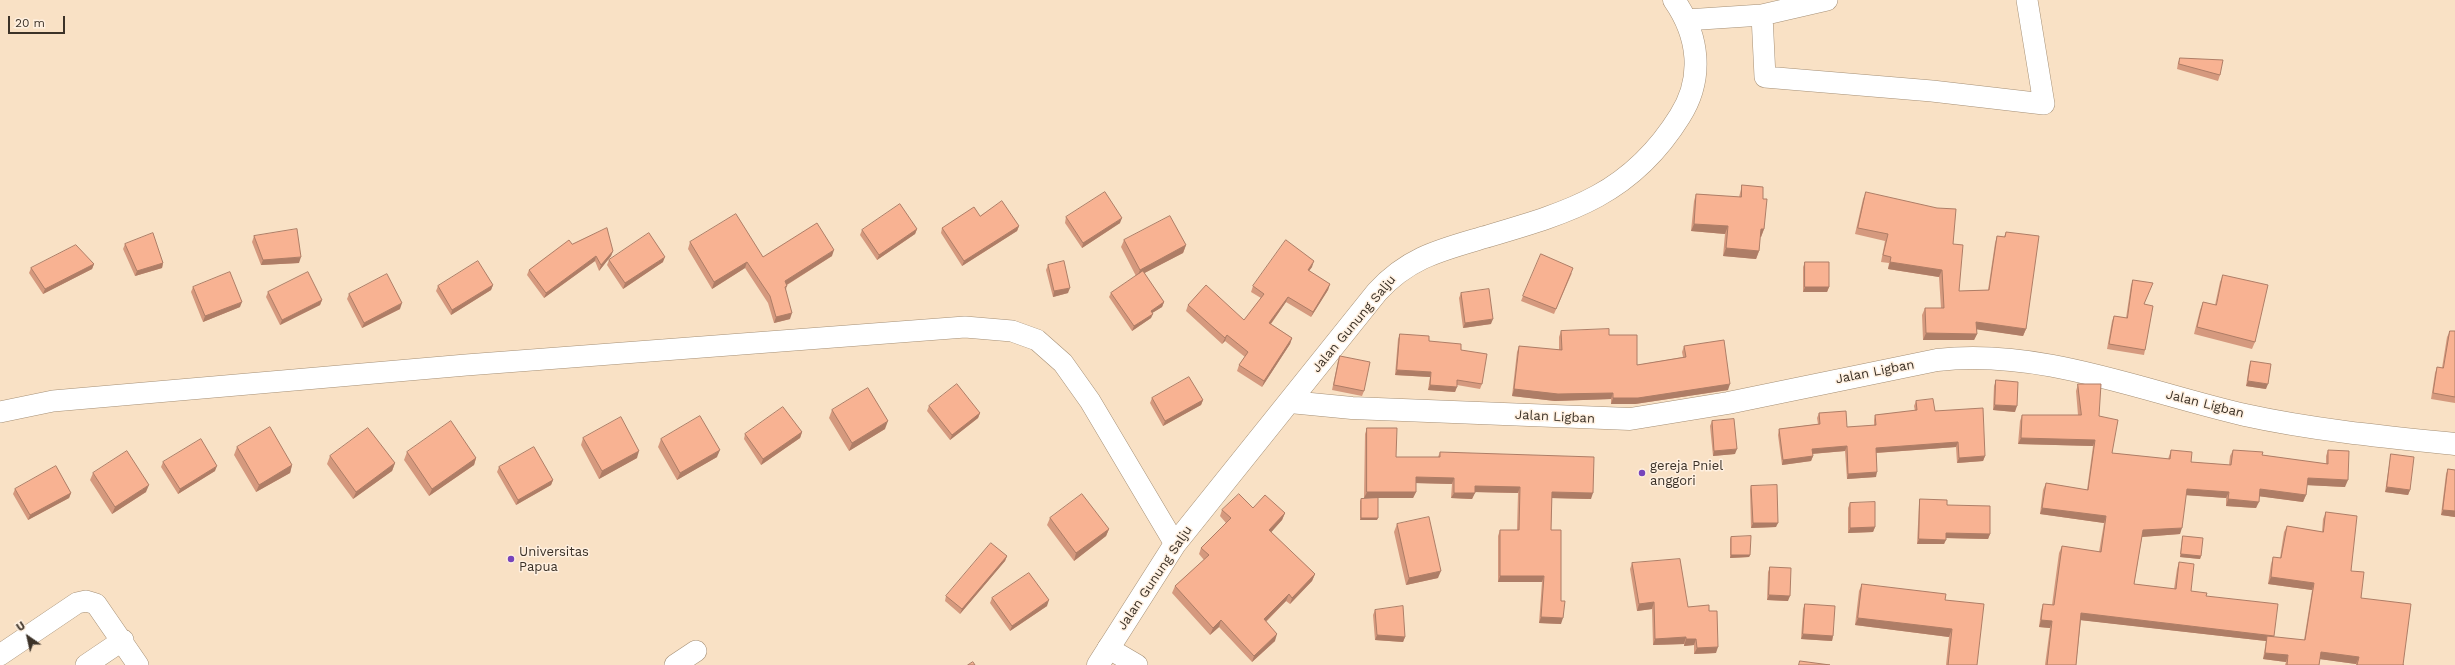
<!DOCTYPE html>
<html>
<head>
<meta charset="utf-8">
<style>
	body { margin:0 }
	#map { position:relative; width:2455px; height:665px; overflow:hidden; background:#f9e1c5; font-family:"Work Sans",sans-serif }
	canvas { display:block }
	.north { position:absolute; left:8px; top:617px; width:40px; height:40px; -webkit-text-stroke:3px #fff0e0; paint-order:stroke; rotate:326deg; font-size:11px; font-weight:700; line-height:16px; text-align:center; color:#3c3228 }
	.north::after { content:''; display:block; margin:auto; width:14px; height:18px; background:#3c3228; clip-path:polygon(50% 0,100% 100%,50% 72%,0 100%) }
	.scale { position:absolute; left:8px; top:16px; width:57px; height:18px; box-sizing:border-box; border:2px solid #3c3228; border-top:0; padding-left:5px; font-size:12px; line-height:14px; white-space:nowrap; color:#3c3228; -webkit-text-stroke:3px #fff0e0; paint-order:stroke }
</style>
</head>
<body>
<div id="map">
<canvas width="2455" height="665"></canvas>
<div class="north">U</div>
<div class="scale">20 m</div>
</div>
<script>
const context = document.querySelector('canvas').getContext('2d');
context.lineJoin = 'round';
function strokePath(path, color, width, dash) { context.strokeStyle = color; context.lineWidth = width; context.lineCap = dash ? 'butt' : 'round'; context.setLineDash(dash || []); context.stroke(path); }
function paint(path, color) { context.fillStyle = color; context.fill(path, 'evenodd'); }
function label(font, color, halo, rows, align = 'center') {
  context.font = font + ' "Work Sans",sans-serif'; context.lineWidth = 3; context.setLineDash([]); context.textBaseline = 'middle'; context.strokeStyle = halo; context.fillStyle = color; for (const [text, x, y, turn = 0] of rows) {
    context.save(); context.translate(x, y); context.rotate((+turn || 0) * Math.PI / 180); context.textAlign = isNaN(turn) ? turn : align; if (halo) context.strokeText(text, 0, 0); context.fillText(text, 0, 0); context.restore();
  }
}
const minor = new Path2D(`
	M1762,15L1765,77L1932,91L2044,104L2027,0
	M1686,20L1762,15L1827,0
	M0,412L53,401L466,365L965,327L1012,331L1037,340L1063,363L1090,401L1175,544
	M1108,648L1137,665
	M0,655L77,603L86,601L96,604L138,665
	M86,665L123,640
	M675,665L696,651`);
const major = new Path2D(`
	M1290,402L1352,408L1630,419L1728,403L1937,360C2041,348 2145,392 2245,415C2313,430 2386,437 2455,444
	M1098,665L1175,544L1377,292C1409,257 1441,250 1485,237C1570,212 1631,195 1680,116C1704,78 1699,36 1674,0`);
strokePath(minor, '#a58f75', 22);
strokePath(major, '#a58f75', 23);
strokePath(minor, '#fff', 21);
strokePath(major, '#fff', 22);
paint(new Path2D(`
	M2180,58L2220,75L2218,81L2177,69L2178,63Z
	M1742,185L1763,199L1764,229L1761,237H1760L1759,251L1756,259L1723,256L1725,234L1691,231L1694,201L1696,194L1739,197Z
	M1866,192L1953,244L1959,291L1988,290L1995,243L1997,236L2004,237L2006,232L2026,329L2023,336L1977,329V334L1974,340H1923L1922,315L1925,308H1941L1939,277L1888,269L1889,263L1881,262L1885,241L1855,234L1863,199Z
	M980,216L1019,226L1017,231L962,266L941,233L942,228Z
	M1066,217L1120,223L1082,248L1065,223Z
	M917,229L915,234L877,260L860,235L862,230Z
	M254,236L299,263L261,265L252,242Z
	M1124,240L1186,245L1183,253L1144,273L1164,302L1162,307L1152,313L1151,318L1132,331L1109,297L1111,293L1136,276L1121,247Z
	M690,242L763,257L832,256L787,285L786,290L790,319L774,323L768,303L745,268L712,289L688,249Z
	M125,244L163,263L162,268L135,276L123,249Z
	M572,244L613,251L611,256L599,271L595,261L544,298L527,275L529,270Z
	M609,260L663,262L623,289L607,265Z
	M1805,262L1829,287L1827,292H1803V267Z
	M94,264L92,269L43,294L29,273L31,268Z
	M1048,265L1068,293L1053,297L1046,270Z
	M1312,267L1309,271L1330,284L1328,290L1311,317L1286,302L1271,324L1292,338L1290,344L1262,387L1237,371L1239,365L1245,357L1225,341L1222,344L1186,311L1188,305L1244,320L1261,298L1251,292L1253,286Z
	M1572,273L1554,314L1521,301L1523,296Z
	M2223,275L2255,342L2252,349L2194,334L2200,310L2203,302L2215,305L2220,282Z
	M2133,280L2145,350L2144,355L2107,349L2112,321L2114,316L2126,318L2131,285Z
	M493,285L491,290L451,315L436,291L438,286Z
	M193,287L240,307L203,322L191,292Z
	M268,292L322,300L320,305L280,325L266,297Z
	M1461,293L1491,324L1463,328L1459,298Z
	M349,294L400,309L362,328L347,299Z
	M1561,331L1609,335L1637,365L1683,357L1682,352L1684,346L1728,390L1635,404H1611V399L1555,401L1512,396L1517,352L1519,346L1559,350V337Z
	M2450,331H2455V403L2431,399L2435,373L2437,367L2442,368L2447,337Z
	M1400,334L1429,341L1461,350L1482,384L1480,389L1457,385L1455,392L1428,390L1430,377L1395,375L1398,339Z
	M1340,356L1364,391L1362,396L1332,390L1338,361Z
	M2251,361L2266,389L2246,386L2249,366Z
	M1996,380L2015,412L1993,410L1994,386Z
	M2078,384L2099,416L2112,453L2168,459L2171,450L2191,462L2229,465L2230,456L2233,450L2262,455L2326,464V456L2328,450L2345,487L2307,485L2306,495L2303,502L2259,496L2256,508L2226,506V498L2186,495L2180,534L2142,537L2134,584L2174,589L2177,569L2179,562L2191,591L2206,596L2274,636V637L2304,640L2312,590L2268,584L2271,564L2273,557L2280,558L2284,532L2287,526L2322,532L2323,519L2326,512L2351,571L2361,598L2403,665H2404H2356V664L2320,659L2319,665H2285L2286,662L2263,659L2266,641L2081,620L2076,665H2045L2050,628L2039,627L2041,611L2043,604L2052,605L2059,553L2062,546L2099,552L2104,523L2040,514L2043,490L2046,483L2087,490L2093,446L2018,444L2020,421L2022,415H2078L2076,391Z
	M1152,398L1203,400L1201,405L1163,426L1150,403Z
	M1916,401L1935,411L1985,456L1983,461L1957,463L1956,447L1876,453V477L1847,479L1845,451L1812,454L1813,456L1811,461L1782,465L1778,435L1779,429L1818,424L1817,418L1819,413L1847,427L1874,426V420L1875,415L1915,411L1914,406Z
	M929,406L980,413L978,418L950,440L927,411Z
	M832,410L885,429L849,451L829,418Z
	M1712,421L1735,454L1713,456L1710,426Z
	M1367,428L1396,457H1438L1440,452L1591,499L1552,498L1551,530L1561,624L1539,623L1542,582H1498V536L1500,530H1517L1518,493L1475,492L1472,499L1451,498L1452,484L1416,483V492L1413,498H1364L1365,434Z
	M802,432L800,438L761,465L744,439L745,434Z
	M583,438L637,458L599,479L581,445Z
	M661,439L717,457L677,480L658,447Z
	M237,447L292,465L290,473L256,492L234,455Z
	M407,452L476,458L474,465L429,496L404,460Z
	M2391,454L2410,490L2408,495L2385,492L2390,459Z
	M330,456L395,463L392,471L353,499L327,464Z
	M163,462L215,471L178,494L161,467Z
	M499,467L553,480L551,485L516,505L497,472Z
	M2448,469L2455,470V517L2441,515L2446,474Z
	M93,473L146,492L112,514L90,480Z
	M1751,486L1776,527L1751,528L1750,490Z
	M15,489L71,493L69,498L28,520L13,494Z
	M1361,499L1377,520H1360V501Z
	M1920,499L1947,505L1990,534L1988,539L1946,538L1944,544H1917L1919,504Z
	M1850,503L1875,527L1873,532L1848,533V508Z
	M1253,508L1285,513L1282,520L1271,532L1315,574L1312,581L1290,604L1286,601L1266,622L1275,641L1252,662L1219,627L1210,635L1172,593L1175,586L1204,560L1199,554L1201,548L1226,523L1220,516L1222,510Z
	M1050,518L1109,529L1106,536L1074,561L1047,525Z
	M1397,524L1438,578L1406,585L1394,532Z
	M2183,536L2201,556L2200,559L2180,557L2182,539Z
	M1731,537L1750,555L1749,557L1730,558V539Z
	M1007,556L1005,561L960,614L945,601L946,596Z
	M1632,563L1688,607L1709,611L1716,653L1694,654V645L1684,646V644L1653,645L1652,609L1637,611L1630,569Z
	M1770,567L1788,601L1767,600L1768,572Z
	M1862,584L1945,600L1977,665H1946L1949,637L1855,625L1859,591Z
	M992,598L1047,606L1010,631L990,603Z
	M1805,604L1833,636L1832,641L1801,639L1803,609Z
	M1375,610L1405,637L1403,642L1375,640L1373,615Z`), '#d5997e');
paint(new Path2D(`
	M1122,218L1120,223L1082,248L1083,243Z
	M1694,224L1728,226L1725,234L1691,231Z
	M1019,226L1017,231L962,266L964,261Z
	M917,229L915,234L877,260L879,255Z
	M1761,229H1764L1761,237L1758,236Z
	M1186,245L1183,253L1137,277L1140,270Z
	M1726,248L1759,251L1756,259L1723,256Z
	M834,250L832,256L783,287L785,281Z
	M613,251L611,256L599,271L601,265Z
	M596,256L595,261L544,298L546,293Z
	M301,257L299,263L261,265L263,260Z
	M665,257L663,262L623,289L625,283Z
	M1314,261L1312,267L1305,276L1308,270Z
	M747,262L745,268L712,289L714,282Z
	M1890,262L1942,270L1939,277L1888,269Z
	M163,263L162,268L135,276L137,271Z
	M94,264L92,269L43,294L45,289Z
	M1330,284L1328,290L1311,317L1313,312Z
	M493,285L491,290L451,315L452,310Z
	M1805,287H1829L1827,292H1803Z
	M1070,288L1068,293L1053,297L1054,291Z
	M1288,297L1286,302L1267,329L1269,323Z
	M322,300L320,305L280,325L282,320Z
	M242,302L240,307L203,322L205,316Z
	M1164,302L1162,307L1149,315L1151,311Z
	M402,303L400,309L362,328L364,323Z
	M792,313L790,319L774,323L776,317Z
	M1153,314L1151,318L1132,331L1134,326Z
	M1493,319L1491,324L1463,328L1465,323Z
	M1976,322L2026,329L2023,336L1974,329Z
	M1926,333L1977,334L1974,340H1923Z
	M1227,335L1225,341L1222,344L1225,338Z
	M1292,338L1290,344L1262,387L1264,381Z
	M1397,370L1431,372L1430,377L1395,375Z
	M2248,381L2268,384L2266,389L2246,386Z
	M1730,384L1728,390L1635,404H1611L1613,398Z
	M1430,385L1457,387L1455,392L1428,390Z
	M1514,389L1613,393L1611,399L1555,401L1512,396Z
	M1203,400L1201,405L1163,426L1165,421Z
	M1995,405L2017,406L2015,412L1993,410Z
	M980,413L978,418L950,440L952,435Z
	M888,421L885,429L849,451L852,443Z
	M802,432L800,438L761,465L763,459Z
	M2021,438L2095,440L2093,446L2018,444Z
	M1958,442L1956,447L1874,453L1876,448Z
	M1847,446L1845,451L1810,454L1812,449Z
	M1737,449L1735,454L1713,456L1714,451Z
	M720,450L717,457L677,480L680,473Z
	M639,451L637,458L599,479L602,471Z
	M1813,456L1811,461L1782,465L1783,460Z
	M1985,456L1983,461L1957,463L1959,458Z
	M476,458L474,465L429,496L432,489Z
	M395,463L392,471L353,499L356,492Z
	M292,465L290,473L256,492L259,485Z
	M217,466L215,471L178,494L180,489Z
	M1877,472L1876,477L1847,479L1848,474Z
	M1416,477L1454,478L1452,484L1414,483Z
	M2308,478L2348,480L2345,487L2305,485Z
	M553,480L551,485L516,505L518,500Z
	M149,485L146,492L112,514L115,507Z
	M1475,486L1520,487L1518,493L1473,492Z
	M2387,487L2410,490L2408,495L2385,492Z
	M2187,489L2229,492L2226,498L2184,495Z
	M2260,489L2306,495L2303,502L2257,496Z
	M1367,492H1416L1413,498H1364Z
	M1552,492L1593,493L1591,499L1550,498Z
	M71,493L69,498L28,520L30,515Z
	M1454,493H1475L1472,499L1451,498Z
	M2228,499L2259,502L2256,508L2226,506Z
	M2042,508L2106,516L2104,523L2040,514Z
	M2443,510L2455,511V517L2441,515Z
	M1285,513L1282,520L1267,537L1269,530Z
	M1361,518H1378L1377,520H1360Z
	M1753,523H1778L1776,527L1751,528Z
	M1875,527L1873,532L1848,533L1850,528Z
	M2182,528L2180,534L2141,537L2143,530Z
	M1109,529L1106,536L1074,561L1076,553Z
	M1946,533L1990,534L1988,539L1945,538Z
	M1919,539L1946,540L1944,544H1917Z
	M2181,554L2201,556L2200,559L2180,557Z
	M1731,555H1750L1749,557L1730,558Z
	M1007,556L1005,561L960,614L962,609Z
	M1441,571L1438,578L1406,585L1409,578Z
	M1315,574L1312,581L1290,604L1292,598Z
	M1500,576H1544L1542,582H1498Z
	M2271,577L2314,583L2312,590L2268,584Z
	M1289,594L1286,601L1261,626L1264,619Z
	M1769,595L1790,596L1788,601L1767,600Z
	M1049,600L1047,606L1010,631L1012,626Z
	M1654,602L1652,609L1637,611L1639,604Z
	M2081,613L2274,636L2272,642L2267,636L2266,641L2079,620Z
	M1541,617L1563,618L1561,624L1539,623Z
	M1858,618L1952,629L1949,637L1855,625Z
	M1221,620L1219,627L1210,635L1213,628Z
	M2041,620L2052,621L2050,628L2039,627Z
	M1277,634L1275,641L1252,662L1254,656Z
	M1803,634L1833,636L1832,641L1801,639Z
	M1377,635L1405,637L1403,642L1375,640Z
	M1686,637L1684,644L1653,645L1655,639Z
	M1686,639H1696L1694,645L1684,646Z
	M1718,647L1716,653L1694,654L1697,648Z
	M2321,652L2359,657L2356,664L2319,659Z
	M2265,653L2288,655L2286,662L2263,659Z`), '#ae7d66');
const building = new Path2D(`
	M2180,58L2223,60L2220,75L2179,64Z
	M1742,185L1763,187V199H1767L1764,229H1761L1759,251L1726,248L1728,226L1694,224L1696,194L1741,197Z
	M1105,192L1122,218L1083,243L1066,217Z
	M1866,192L1937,208L1956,209L1953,244L1963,245L1959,291L1989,290L1997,236L2005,237L2006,232L2039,236L2026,329L1976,322L1977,334L1926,333L1925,308H1944L1942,270L1890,262L1891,257L1883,255L1888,234L1858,228Z
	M1002,201L1019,226L964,261L942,228L974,207L980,216Z
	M900,204L917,229L879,255L862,230Z
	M736,214L763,257L817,223L834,250L785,281L787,286L785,287L792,313L776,317L770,296L747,262L714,282L690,242Z
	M1170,216L1186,245L1140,270L1124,240Z
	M607,228L613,251L601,265L596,256L546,293L529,270L569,240L572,244Z
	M297,229L301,257L263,260L254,236Z
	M153,233L163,263L137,271L125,244Z
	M649,233L665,257L625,283L609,260Z
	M1286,240L1314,261L1308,270L1330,284L1313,312L1288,297L1269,323L1292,338L1264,381L1239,365L1248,352L1227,335L1225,338L1188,305L1206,285L1244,320L1264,294L1253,286Z
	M76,245L94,264L45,289L31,268Z
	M1541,254L1573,268L1556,309L1523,296Z
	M478,261L493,285L452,310L438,286Z
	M1064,261L1070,288L1054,291L1048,265Z
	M1805,262H1829V287H1805Z
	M1143,271L1164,302L1151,311L1153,314L1134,326L1111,293Z
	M230,272L242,302L205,316L193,287Z
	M308,272L322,300L282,320L268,292Z
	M387,274L402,303L364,323L349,294Z
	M2223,275L2268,285L2255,342L2197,327L2203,302L2216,305Z
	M2133,280L2153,283L2144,304L2153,306L2145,350L2109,344L2114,316L2127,318Z
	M1489,289L1493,319L1465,323L1461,293Z
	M1609,329V335H1637V365L1686,357L1684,346L1724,340L1730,384L1638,398H1613V393L1558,394L1514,389L1519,346L1562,350L1561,331Z
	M2450,331H2455V397L2433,393L2437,367L2443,368Z
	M1400,334L1429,336V341L1461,344V350L1487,354L1482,384L1457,380V387L1430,385L1431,372L1397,370Z
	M1340,356L1370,362L1364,391L1334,385Z
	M2251,361L2271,364L2268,384L2248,381Z
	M1189,377L1203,400L1165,421L1152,398Z
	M1996,380L2018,382L2017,406L1995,405Z
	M957,384L980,413L952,435L929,406Z
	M2078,384H2101L2099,416L2118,420L2112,453L2170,459L2171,450L2192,452L2191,462L2231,465L2233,450L2263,452L2262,455L2328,464V450L2349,451L2348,480L2308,478L2306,495L2260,489L2259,502L2228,499L2229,492L2187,489L2182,528L2143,530L2134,584L2176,589L2179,562L2194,564L2191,591L2207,593L2206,596L2278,604L2274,636L2081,613L2076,665H2047L2052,621L2041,620L2043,604L2054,605L2062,546L2101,552L2106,516L2042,508L2046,483L2088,490L2095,440L2021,438L2022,415H2081Z
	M868,388L888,421L852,443L832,410Z
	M1933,399L1935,411L1983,408L1985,456L1959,458L1958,442L1876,448L1877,472L1848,474L1847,446L1812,449L1813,456L1783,460L1779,429L1820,424L1819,413L1846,411L1847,427L1876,425L1875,415L1917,410L1916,401Z
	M783,407L802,432L763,459L745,434Z
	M700,416L720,450L680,473L661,439Z
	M621,417L639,451L602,471L583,438Z
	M1734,419L1737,449L1714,451L1712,421Z
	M451,421L476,458L432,489L407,452Z
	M270,427L292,465L259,485L237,447Z
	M368,428L395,463L356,492L330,456Z
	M1367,428H1397L1396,457H1440V452L1594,457L1593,493L1552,492L1551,530H1561V601H1565L1563,618L1541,617L1544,576H1500V530H1519L1520,487L1475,486V493H1454V478L1416,477V492H1367Z
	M201,439L217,466L180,489L163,462Z
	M534,447L553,480L518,500L499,467Z
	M127,451L149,485L115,507L93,473Z
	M2391,454L2414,457L2410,490L2387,487Z
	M56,466L71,493L30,515L15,489Z
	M2448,469L2455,470V511L2443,510Z
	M1777,485L1778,523H1753L1751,486Z
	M1082,494L1109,529L1076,553L1050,518Z
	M1239,494L1253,508L1265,495L1285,513L1269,530L1315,574L1292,598L1289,594L1264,619L1277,634L1254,656L1221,620L1213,628L1175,586L1209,555L1201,548L1231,518L1222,510Z
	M1378,498V518H1361V499Z
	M1920,499L1947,500V505L1990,506V534L1946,533V540L1919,539Z
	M1875,502V527L1850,528V503Z
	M2326,512L2357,516L2351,571L2364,572L2361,598L2411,604L2403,665H2404H2357L2359,657L2321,652L2319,665H2287L2288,655L2265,653L2267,636L2305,640L2314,583L2271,577L2273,557L2281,558L2287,526L2323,532Z
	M1429,517L1441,571L1409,578L1397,524Z
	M1751,536L1750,555H1731V537Z
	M2183,536L2203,538L2201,556L2181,554Z
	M991,543L1007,556L962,609L946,596Z
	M1680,559L1688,607L1709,605V611H1717L1718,647L1697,648L1696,639H1686V637L1655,639L1654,602L1639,604L1632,563Z
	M1770,567L1791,568L1790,596L1769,595Z
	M1029,573L1049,600L1012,626L992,598Z
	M1862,584L1946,594L1945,600L1984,604L1977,665H1948L1952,629L1858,618Z
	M1805,604L1835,606L1833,636L1803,634Z
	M1403,606L1405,637L1377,635L1375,610Z
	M1800,661L1830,665H1799Z
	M973,662L975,665H968Z`);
paint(building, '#f8b292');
strokePath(building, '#ae7d66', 1);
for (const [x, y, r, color] of [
	[1642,473,4,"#74b"],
	[511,559,4,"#74b"]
]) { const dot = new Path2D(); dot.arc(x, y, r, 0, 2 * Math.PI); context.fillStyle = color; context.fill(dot); strokePath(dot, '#fff0e0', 1.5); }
label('13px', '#3c3228', '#fff0e0', [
	["Jalan Gunung Salju",1354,324,-50],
	["Jalan Ligban",1875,372,-11],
	["Jalan Ligban",2205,404,14],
	["Jalan Ligban",1555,417,3],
	["Jalan Gunung Salju",1155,578,-56]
]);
label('13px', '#3c3228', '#fff0e0', [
	["gereja Pniel",1650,466],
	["anggori",1650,481],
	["Universitas",519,552],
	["Papua",519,567]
], 'left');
</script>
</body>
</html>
